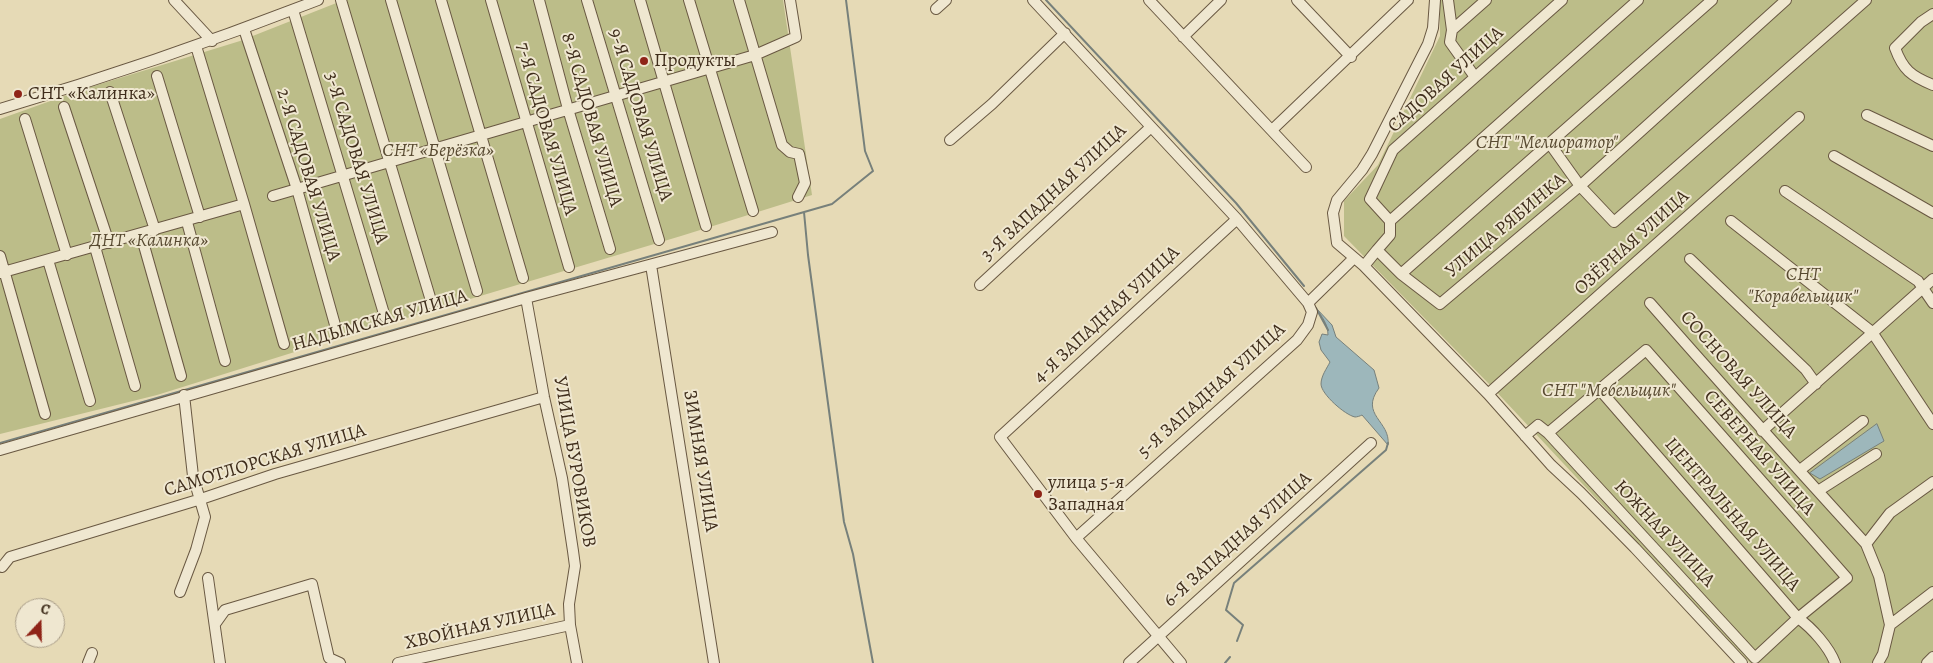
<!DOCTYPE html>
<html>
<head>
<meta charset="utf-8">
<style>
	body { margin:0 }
	#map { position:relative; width:1933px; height:663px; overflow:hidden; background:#e6dab6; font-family:Alegreya,serif }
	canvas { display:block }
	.north { position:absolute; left:15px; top:598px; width:50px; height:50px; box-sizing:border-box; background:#efe7d0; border:1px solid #a99d88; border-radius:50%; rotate:21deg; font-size:14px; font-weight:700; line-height:20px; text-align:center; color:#3f2d1b }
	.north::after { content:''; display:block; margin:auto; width:18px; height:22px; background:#8f2418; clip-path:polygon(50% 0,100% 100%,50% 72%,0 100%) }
</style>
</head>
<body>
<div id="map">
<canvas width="1933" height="663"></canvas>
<div class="north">С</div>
</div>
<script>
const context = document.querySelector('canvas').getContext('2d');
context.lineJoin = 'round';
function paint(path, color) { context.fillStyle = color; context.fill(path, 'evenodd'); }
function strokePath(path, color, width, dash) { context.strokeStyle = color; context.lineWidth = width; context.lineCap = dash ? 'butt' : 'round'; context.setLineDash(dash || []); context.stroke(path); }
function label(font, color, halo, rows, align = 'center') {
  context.font = font + ' Alegreya,serif'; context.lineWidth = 4; context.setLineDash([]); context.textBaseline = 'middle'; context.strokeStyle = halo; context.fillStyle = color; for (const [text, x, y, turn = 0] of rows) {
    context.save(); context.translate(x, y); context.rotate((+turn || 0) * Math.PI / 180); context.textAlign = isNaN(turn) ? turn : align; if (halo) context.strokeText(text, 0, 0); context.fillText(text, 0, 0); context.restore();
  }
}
paint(new Path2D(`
	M344,0H783L812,195L681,236L333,340L157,395L0,434V119L84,89L240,41Z
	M1440,0H1933V663H1750L1490,385L1344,236V201L1378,165L1440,36Z`), '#bcbd89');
const water = new Path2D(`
	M1316,308L1332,325L1336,337L1374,370L1379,388C1359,415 1391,421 1388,445L1362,415C1360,416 1357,417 1355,417C1345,415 1321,394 1321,384C1321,376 1327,368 1330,362L1321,350L1319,342L1322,334L1328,335C1328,324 1322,317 1316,308Z
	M1877,424L1884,441L1820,479L1810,473Z`);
paint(water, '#9db7bb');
strokePath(water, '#77807b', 1);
strokePath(new Path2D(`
	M1046,0L1236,203L1304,286
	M804,212L808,255L844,522L853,554L873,663
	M1316,308L1328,330
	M0,443L832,204L873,171L865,151L846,0
	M1237,641L1243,625L1226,610L1234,583L1386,450L1388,443
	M1225,663L1230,657`), '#77807b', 2);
const minor = new Path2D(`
	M174,0L212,41
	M341,0L432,304
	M391,0L477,291
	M441,0L523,278
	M491,0L569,267
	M539,0L568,109L610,249
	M587,0L659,240
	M640,0L706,226
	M689,0L753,211
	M739,0L782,145L790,152L799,154L805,183L798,197
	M1033,0L1237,219L1308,303L1312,312L1308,325L1297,340L1076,538
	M1149,0L1306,167
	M1297,0L1351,57
	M1435,0L1433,28L1428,44L1372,154L1362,170L1337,200L1333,213L1337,243L1364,266L1488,394L1551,465L1581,493L1635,548L1742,663
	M1448,0L1452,30
	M936,9L946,0
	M293,10L385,317
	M1933,14L1921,22L1895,48C1903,70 1911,76 1933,85
	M244,29L297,189L337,332
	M1183,37L1221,0
	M196,46L244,204L284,344
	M157,76L200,217
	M1475,77L1450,42L1452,30L1486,0
	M110,92L155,230
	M64,107L109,243
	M0,109C108,77 213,41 318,0
	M1867,115L1933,146
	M25,119L67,255
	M1272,130L1408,0
	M950,140L992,104L1065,33
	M1550,144L1580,186L1614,222L1866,0
	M1834,156L1933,213
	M1785,191L1918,281L1933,303
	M273,196L755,55L796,37L790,0
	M1390,221L1370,199L1393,150L1562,0
	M1731,221L1872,332L1933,424
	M187,222L225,361
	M141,235L181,376
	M95,247L135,386
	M1377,250L1390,235V221L1638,0
	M0,256L45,414
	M1690,259L1806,370L1816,384
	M48,260L90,401
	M651,265L714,663
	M1364,266L1377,250L1401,274L1712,0
	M0,273L244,204
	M1401,274L1440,304L1580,186L1786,0
	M980,285L1151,127
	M526,298L544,397L562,478L573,551L575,566L569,604L570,625L577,663
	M1308,303L1354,258
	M1650,303C1721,384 1793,464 1866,544
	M1600,390L1798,618C1812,628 1829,647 1835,663
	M1488,394L1799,117
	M1762,431L1933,279
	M1525,436L1538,425L1548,433L1646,350L1847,578L1798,618L1755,658L1548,433
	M0,450L526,298L772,232
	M1800,470L1863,421
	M1818,491L1876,454
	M2,567L10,557L201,499L275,474L544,397
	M208,578L220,663
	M180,592L196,550L205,517L193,476L184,395
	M215,624L225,610L312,584L329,658L340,663
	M1890,625L1933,592
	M88,663L92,653
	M398,663L570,625
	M1129,663L1371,443
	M1181,663L1076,538L1000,437L1237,219
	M1878,663L1883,654L1890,625L1879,576L1866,544L1890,513L1933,482
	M1927,663L1933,657`);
strokePath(minor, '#695842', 12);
strokePath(minor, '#efe7d0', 10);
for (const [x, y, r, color] of [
	[644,61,5,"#8f2418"],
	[18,94,5,"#8f2418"],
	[1038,494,5,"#8f2418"]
]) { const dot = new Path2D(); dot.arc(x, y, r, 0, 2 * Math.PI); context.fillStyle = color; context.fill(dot); strokePath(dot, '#efe7d0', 2); }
label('19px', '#3f2d1b', '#efe7d0', [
	["Продукты",654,61],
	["СНТ «Калинка»",28,94],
	["улица 5-я",1048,483],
	["Западная",1048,505]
], 'left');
label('19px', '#3f2d1b', '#efe7d0', [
	["САДОВАЯ УЛИЦА",1446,80,-42],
	["9-Я САДОВАЯ УЛИЦА",640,115,73],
	["8-Я САДОВАЯ УЛИЦА",591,120,74],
	["7-Я САДОВАЯ УЛИЦА",546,129,74],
	["3-Я САДОВАЯ УЛИЦА",356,158,73],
	["2-Я САДОВАЯ УЛИЦА",308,175,73],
	["3-Я ЗАПАДНАЯ УЛИЦА",1054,193,-43],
	["УЛИЦА РЯБИНКА",1506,226,-40],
	["ОЗЁРНАЯ УЛИЦА",1632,243,-42],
	["4-Я ЗАПАДНАЯ УЛИЦА",1107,315,-43],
	["НАДЫМСКАЯ УЛИЦА",380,321,-16],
	["СОСНОВАЯ УЛИЦА",1738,375,48],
	["5-Я ЗАПАДНАЯ УЛИЦА",1212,391,-42],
	["СЕВЕРНАЯ УЛИЦА",1759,453,49],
	["САМОТЛОРСКАЯ УЛИЦА",265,461,-17],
	["ЗИМНЯЯ УЛИЦА",700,461,81],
	["УЛИЦА БУРОВИКОВ",574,462,80],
	["ЦЕНТРАЛЬНАЯ УЛИЦА",1732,515,49],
	["ЮЖНАЯ УЛИЦА",1664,534,47],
	["6-Я ЗАПАДНАЯ УЛИЦА",1238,540,-42],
	["ХВОЙНАЯ УЛИЦА",480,627,-13]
]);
label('italic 19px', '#584a31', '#efe7d0', [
	["СНТ \"Мелиоратор\"",1547,143],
	["СНТ «Берёзка»",438,151],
	["ДНТ «Калинка»",149,241],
	["СНТ",1803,275],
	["\"Корабельщик\"",1803,297],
	["СНТ \"Мебельщик\"",1609,391]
]);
</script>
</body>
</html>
